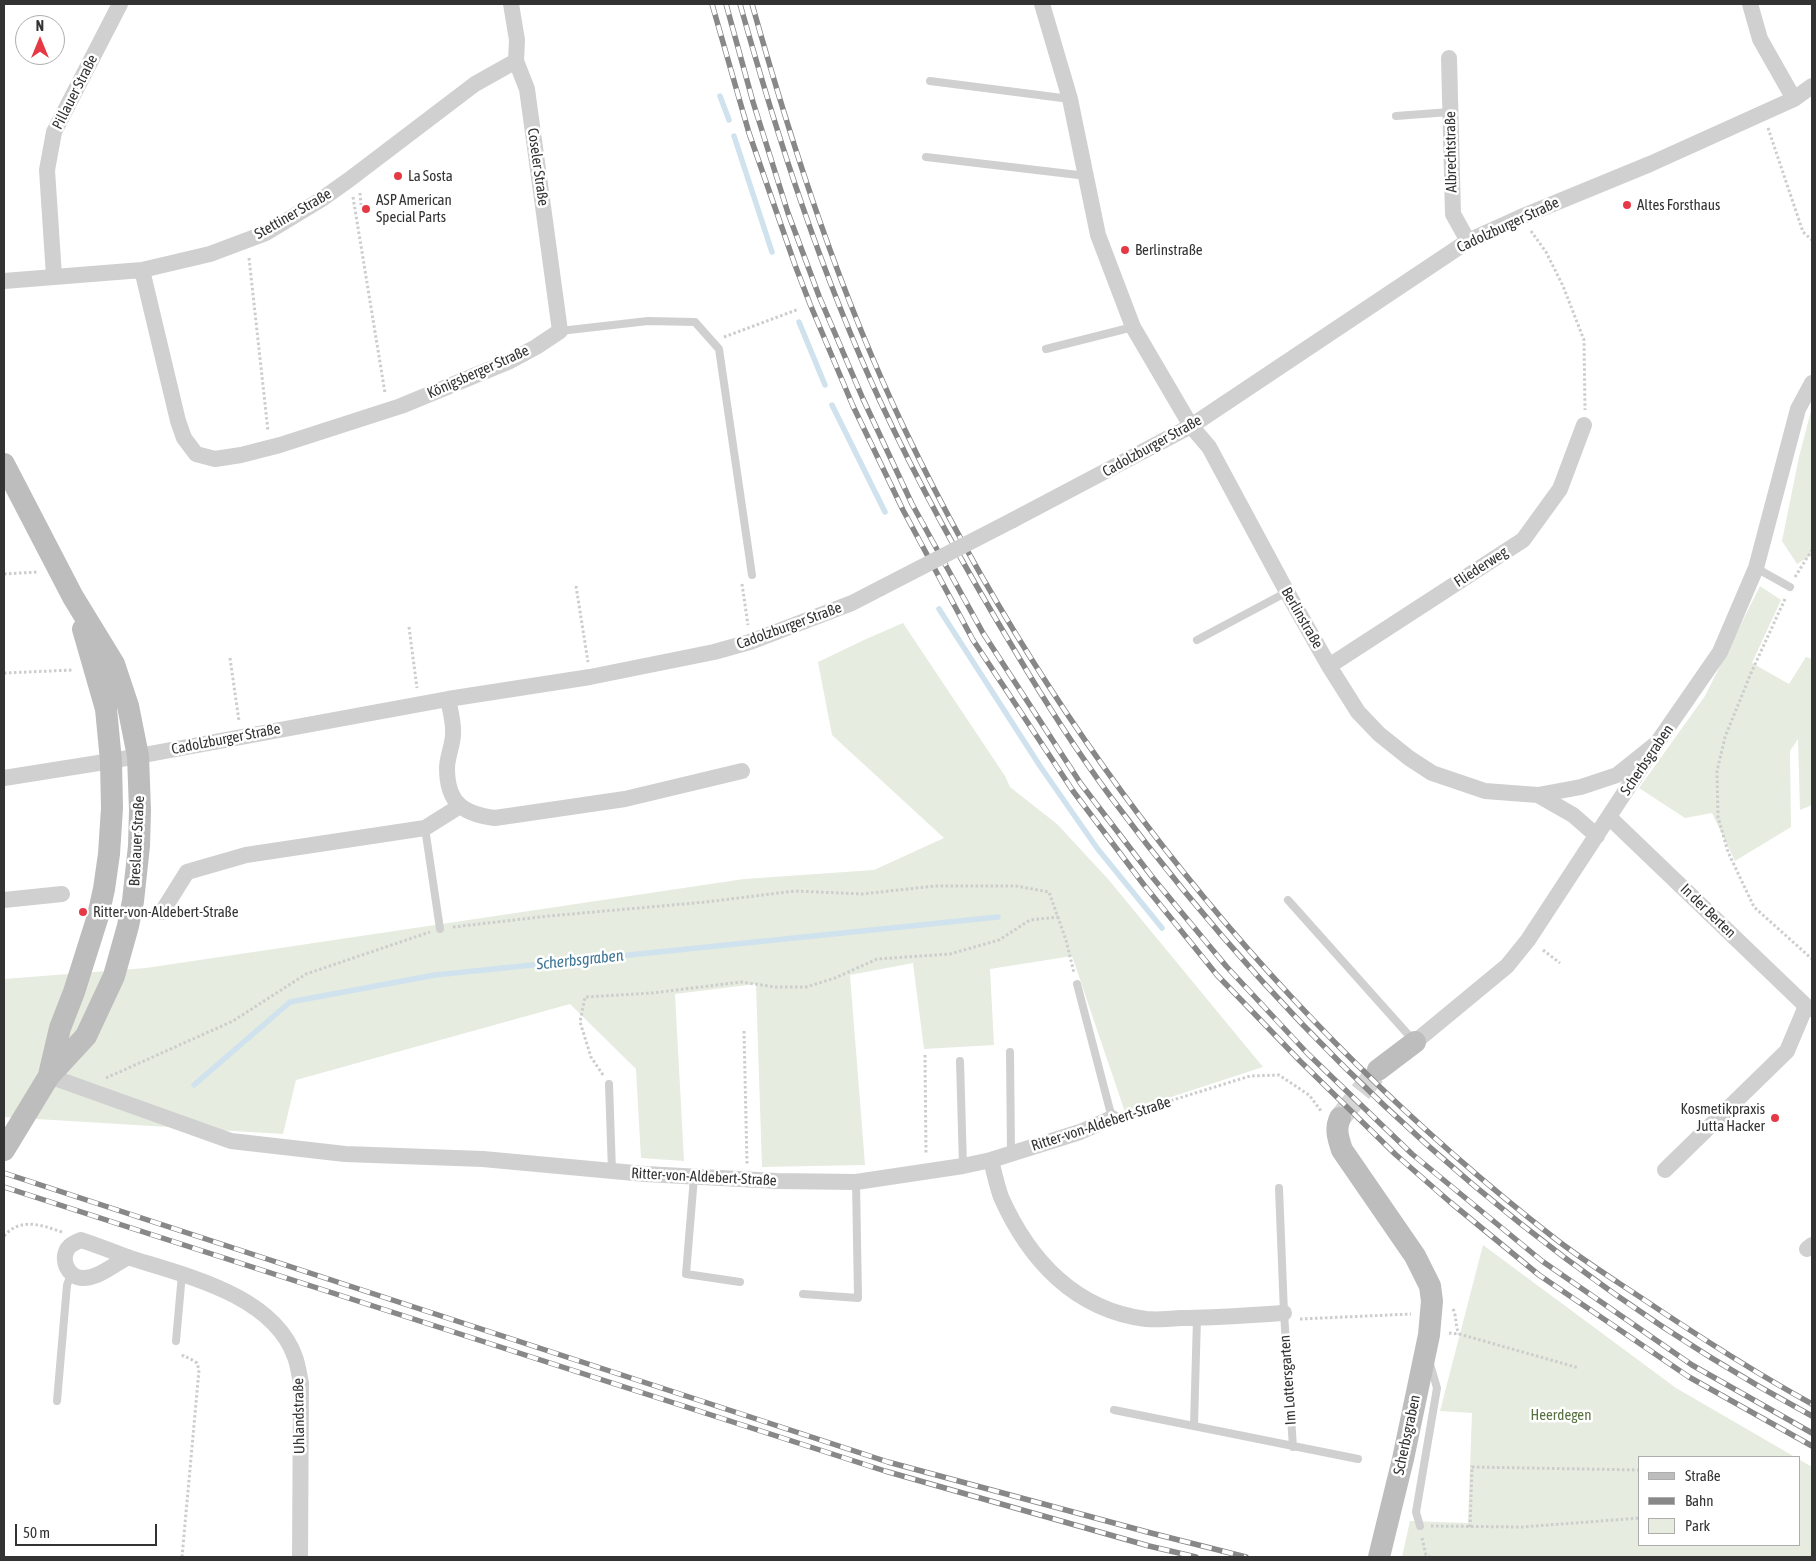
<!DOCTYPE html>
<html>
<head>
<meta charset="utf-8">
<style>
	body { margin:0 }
	#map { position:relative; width:1816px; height:1561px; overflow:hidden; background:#fff; font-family:"Asap Condensed",sans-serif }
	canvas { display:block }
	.frame { position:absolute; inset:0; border:5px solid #333; pointer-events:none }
	.legend { position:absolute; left:1638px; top:1456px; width:162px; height:90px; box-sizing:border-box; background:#fff; border:1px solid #adadad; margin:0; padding:6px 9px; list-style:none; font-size:15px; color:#333 }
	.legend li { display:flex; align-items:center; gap:10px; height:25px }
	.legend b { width:25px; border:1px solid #adadad }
	.north { position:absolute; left:15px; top:15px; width:50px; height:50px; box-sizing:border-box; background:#fff; border:1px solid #adadad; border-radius:50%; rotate:0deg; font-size:14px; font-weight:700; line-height:20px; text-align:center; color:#333 }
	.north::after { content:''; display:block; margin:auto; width:18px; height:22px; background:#e63946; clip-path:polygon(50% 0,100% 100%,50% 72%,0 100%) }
	.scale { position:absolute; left:15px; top:1524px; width:142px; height:22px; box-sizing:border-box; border:2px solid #333; border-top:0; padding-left:6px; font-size:15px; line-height:18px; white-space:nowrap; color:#333; -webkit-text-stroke:4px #fff; paint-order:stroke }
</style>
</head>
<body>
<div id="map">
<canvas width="1816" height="1561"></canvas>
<div class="frame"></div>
<ul class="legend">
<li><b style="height:6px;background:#bdbdbd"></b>Straße</li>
<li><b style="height:6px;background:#888"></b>Bahn</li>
<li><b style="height:14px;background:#e6ecdf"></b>Park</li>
</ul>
<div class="north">N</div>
<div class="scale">50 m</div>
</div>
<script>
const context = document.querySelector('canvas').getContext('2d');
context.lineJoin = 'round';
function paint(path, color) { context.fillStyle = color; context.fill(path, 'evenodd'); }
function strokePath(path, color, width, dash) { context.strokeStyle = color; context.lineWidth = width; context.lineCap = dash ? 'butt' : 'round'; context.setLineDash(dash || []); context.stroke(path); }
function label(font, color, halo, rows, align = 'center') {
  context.font = font + ' "Asap Condensed",sans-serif'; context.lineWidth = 5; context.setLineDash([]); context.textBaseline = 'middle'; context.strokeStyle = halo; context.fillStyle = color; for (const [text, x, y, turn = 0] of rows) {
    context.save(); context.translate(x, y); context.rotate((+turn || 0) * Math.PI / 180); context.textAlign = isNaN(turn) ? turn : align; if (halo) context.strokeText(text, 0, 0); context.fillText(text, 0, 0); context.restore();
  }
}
paint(new Path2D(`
	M1812,407V555L1797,564L1782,541L1799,457Z
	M1760,586L1781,600L1752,663L1789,684L1806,657L1812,659V805L1800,810L1798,739L1790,751L1791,827L1735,861L1712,813L1685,818L1639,788L1705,696Z
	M903,623L1005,776L1010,787L1057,824L1108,879L1263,1067L1125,1112L1072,956L990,969L994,1045L924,1049L913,963L850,975L865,1165L762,1167L756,984L675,994L684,1161L641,1158L636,1069L570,1004L296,1080L283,1134L4,1117V979L146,968L744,879L874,870L944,838L832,735L818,662L864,640Z
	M1483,1245L1676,1388L1795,1457H1640V1545H1800V1460L1812,1467V1557H1402L1410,1521L1468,1523L1472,1413L1440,1411Z`), '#e6ecdf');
strokePath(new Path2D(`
	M720,96L729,120
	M734,136L772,252
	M799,322L825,385
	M832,405L885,512
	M939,609L1040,766L1097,848L1162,928
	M194,1085L290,1002L435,975L998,917`), '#cfe2ee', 5.5);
strokePath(new Path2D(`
	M1340,1118L1378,1070`), '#d6d6d6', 22, [22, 11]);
strokePath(new Path2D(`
	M1768,128L1803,232L1812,240
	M360,193L361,205
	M353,197L385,393
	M1531,231L1546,252L1563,286L1584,340L1585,410
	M249,258L268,431
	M724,337L799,309
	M4,574L38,572
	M1795,577L1812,550
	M742,584L748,625
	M576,586L588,662
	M1785,599L1751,673L1725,737L1717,771L1718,817L1728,852L1754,907L1812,959
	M409,627L417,688
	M230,658L239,721
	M4,673L73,670
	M453,927L549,916L706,902L795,891L862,894L935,886H1016L1049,892L1066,940L1074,973
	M1543,950L1560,963
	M744,1031L747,1164
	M925,1055L926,1154
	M603,1075L591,1057L580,1022L585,997L652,993L741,982L775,987H806L835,978L877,959L950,954L999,940L1030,920L1058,917
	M106,1078L233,1021L306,974L430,932
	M1128,1114L1250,1076L1279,1075L1309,1095L1321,1111
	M4,1236C21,1217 41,1225 62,1232
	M1453,1309C1457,1317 1455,1326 1459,1334
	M1300,1319L1411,1314
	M1449,1333L1459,1334L1579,1368
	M1431,1526L1522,1527L1640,1518
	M1470,1527L1472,1467L1640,1470
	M1422,1538L1426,1555L1430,1557
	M182,1557L199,1370L197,1363L189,1358L183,1356V1352`), '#cdcdcd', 3, [2.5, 2.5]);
strokePath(new Path2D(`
	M930,81L1070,99
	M1396,116L1450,112
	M926,157L1087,176
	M560,331L648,321L695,322L719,349L752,575
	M1046,349L1133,327
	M1756,568L1790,587
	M1197,640L1287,592
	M425,828L440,929
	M1288,900L1413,1040
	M1077,984L1112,1118
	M1010,1052L1011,1153
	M960,1061L963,1166
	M609,1084L612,1171
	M694,1177L686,1274L740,1282
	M1279,1188L1284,1313L1293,1447
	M803,1294L858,1298L856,1182
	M176,1341L182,1274
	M57,1401L67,1285L71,1274
	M1114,1410L1358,1459
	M1194,1426L1197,1318
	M1420,1526L1416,1512L1437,1388L1430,1364`), '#d0d0d0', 8);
strokePath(new Path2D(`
	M1042,4L1070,99L1098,235L1133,327L1191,426L1209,447L1287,592L1329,666L1358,712L1379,734L1409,758L1432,773L1485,791L1538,795L1581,787L1617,775L1657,743
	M1750,4L1760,39L1794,99
	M1449,58L1453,214L1468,241
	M142,270L178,421L184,438L196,454L215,459L241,455L280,445L401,406L510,361L536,347L560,331L527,89L516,61L517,40L511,4
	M54,276L47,170L54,132L120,4
	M4,281L142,270L210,254L266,233L322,199L350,179L475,84L516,61
	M1013,520L1191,426L1468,241L1521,217L1650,164L1763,113L1794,99L1812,86
	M1329,666L1523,540L1560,489L1584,425
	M448,699C450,710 454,723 453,734C453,745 447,757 447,768C447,803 463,814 495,818L625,799L742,771
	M4,778L111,761L448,699L590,677L714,652L750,642L852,603L881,588
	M1538,795L1573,815L1597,836
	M1609,817L1806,1006L1812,1009
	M4,900L62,894
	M162,912L187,872L246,855L425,828L460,806
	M1415,1042L1507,966L1528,940L1657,743L1720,652L1756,568L1798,409L1812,383
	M49,1076L231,1141L345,1154L483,1159L645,1174L777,1181L856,1182L963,1166L991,1160L1080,1132L1112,1118
	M991,1160C994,1172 997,1186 1001,1197C1029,1260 1075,1310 1146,1319C1157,1320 1170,1319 1181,1318C1215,1318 1249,1315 1284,1313
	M1665,1170L1787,1051L1806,1006
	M1807,1249L1812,1245
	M128,1257C115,1264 97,1279 82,1278C68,1277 60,1260 68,1248C71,1244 76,1242 81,1240C96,1245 112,1251 127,1257C183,1275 273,1294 295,1357C298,1365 299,1374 301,1383L300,1557`), '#d0d0d0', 16);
strokePath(new Path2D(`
	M4,464L73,597L114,664L128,706L138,756L140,810L139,846L133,901L128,926L114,976L86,1036L49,1076L4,1150
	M1378,1070L1415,1042
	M49,1075L60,1028L74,992L98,916L104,889L109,854L112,808L111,761L106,709L83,629
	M1340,1118C1335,1129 1338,1138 1342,1150L1415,1256L1430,1286L1432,1301L1429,1335L1403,1459L1379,1557`), '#bdbdbd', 22);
const rail = new Path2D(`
	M712,4L749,133L795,265L810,304L853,406L903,510L973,640L1073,791L1144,885L1217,975L1300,1061L1395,1154L1450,1202L1539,1275L1689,1377L1812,1446
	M726,4L753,102L788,213L819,296L863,399L912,504L983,633L1081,784L1153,878L1226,966L1308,1054L1412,1154L1542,1261L1692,1365L1812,1433
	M740,4C778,139 821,273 880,401C920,487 966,570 1015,651C1044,700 1076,750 1110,796C1298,1049 1533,1266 1812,1416
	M752,4C793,149 840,294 905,430C1056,745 1278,1022 1553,1237C1581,1259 1613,1279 1643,1299C1698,1336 1754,1372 1812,1404
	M4,1173L888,1462L1151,1533L1246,1557
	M4,1187L885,1471L1149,1546L1196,1557`);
strokePath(rail, '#888', 5.5);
strokePath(rail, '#fff', 4, [11]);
strokePath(new Path2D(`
	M881,588L1013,520`), '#d0d0d0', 16);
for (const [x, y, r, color] of [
	[398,176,5,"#e63946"],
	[1627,205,5,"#e63946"],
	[366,209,5,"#e63946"],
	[1125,250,5,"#e63946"],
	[83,912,5,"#e63946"],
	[1775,1118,5,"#e63946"]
]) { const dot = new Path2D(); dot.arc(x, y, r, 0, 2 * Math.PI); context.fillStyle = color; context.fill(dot); strokePath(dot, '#fff', 2); }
label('15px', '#333', '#fff', [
	["Pillauer Straße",75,92,-63],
	["Albrechtstraße",1451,152,-91],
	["Coseler Straße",538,167,82],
	["Stettiner Straße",293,214,-30],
	["Cadolzburger Straße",1508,225,-25],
	["Königsberger Straße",478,372,-24],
	["Cadolzburger Straße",1152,446,-29],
	["Fliederweg",1481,567,-33],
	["Berlinstraße",1302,618,60],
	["Cadolzburger Straße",789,626,-20],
	["Cadolzburger Straße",226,739,-11],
	["Scherbsgraben",1647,760,-56],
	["Breslauer Straße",137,841,-87],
	["In der Berten",1708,911,44],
	["Ritter-von-Aldebert-Straße",1101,1124,-18],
	["Ritter-von-Aldebert-Straße",704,1177,3],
	["Im Lottersgarten",1288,1380,-94],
	["Uhlandstraße",299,1416,-91],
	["Scherbsgraben",1407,1435,-78]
]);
label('15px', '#333', '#fff', [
	["La Sosta",408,176],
	["ASP American",376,200],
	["Special Parts",376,217],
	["Altes Forsthaus",1637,205],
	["Berlinstraße",1135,250],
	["Ritter-von-Aldebert-Straße",93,912],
	["Kosmetikpraxis",1765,1109,"right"],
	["Jutta Hacker",1765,1126,"right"]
], 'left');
label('15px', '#56703f', '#fff', [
	["Heerdegen",1561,1415]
]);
label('italic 16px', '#3f7597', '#fff', [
	["Scherbsgraben",580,960,-6]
]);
</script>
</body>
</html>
